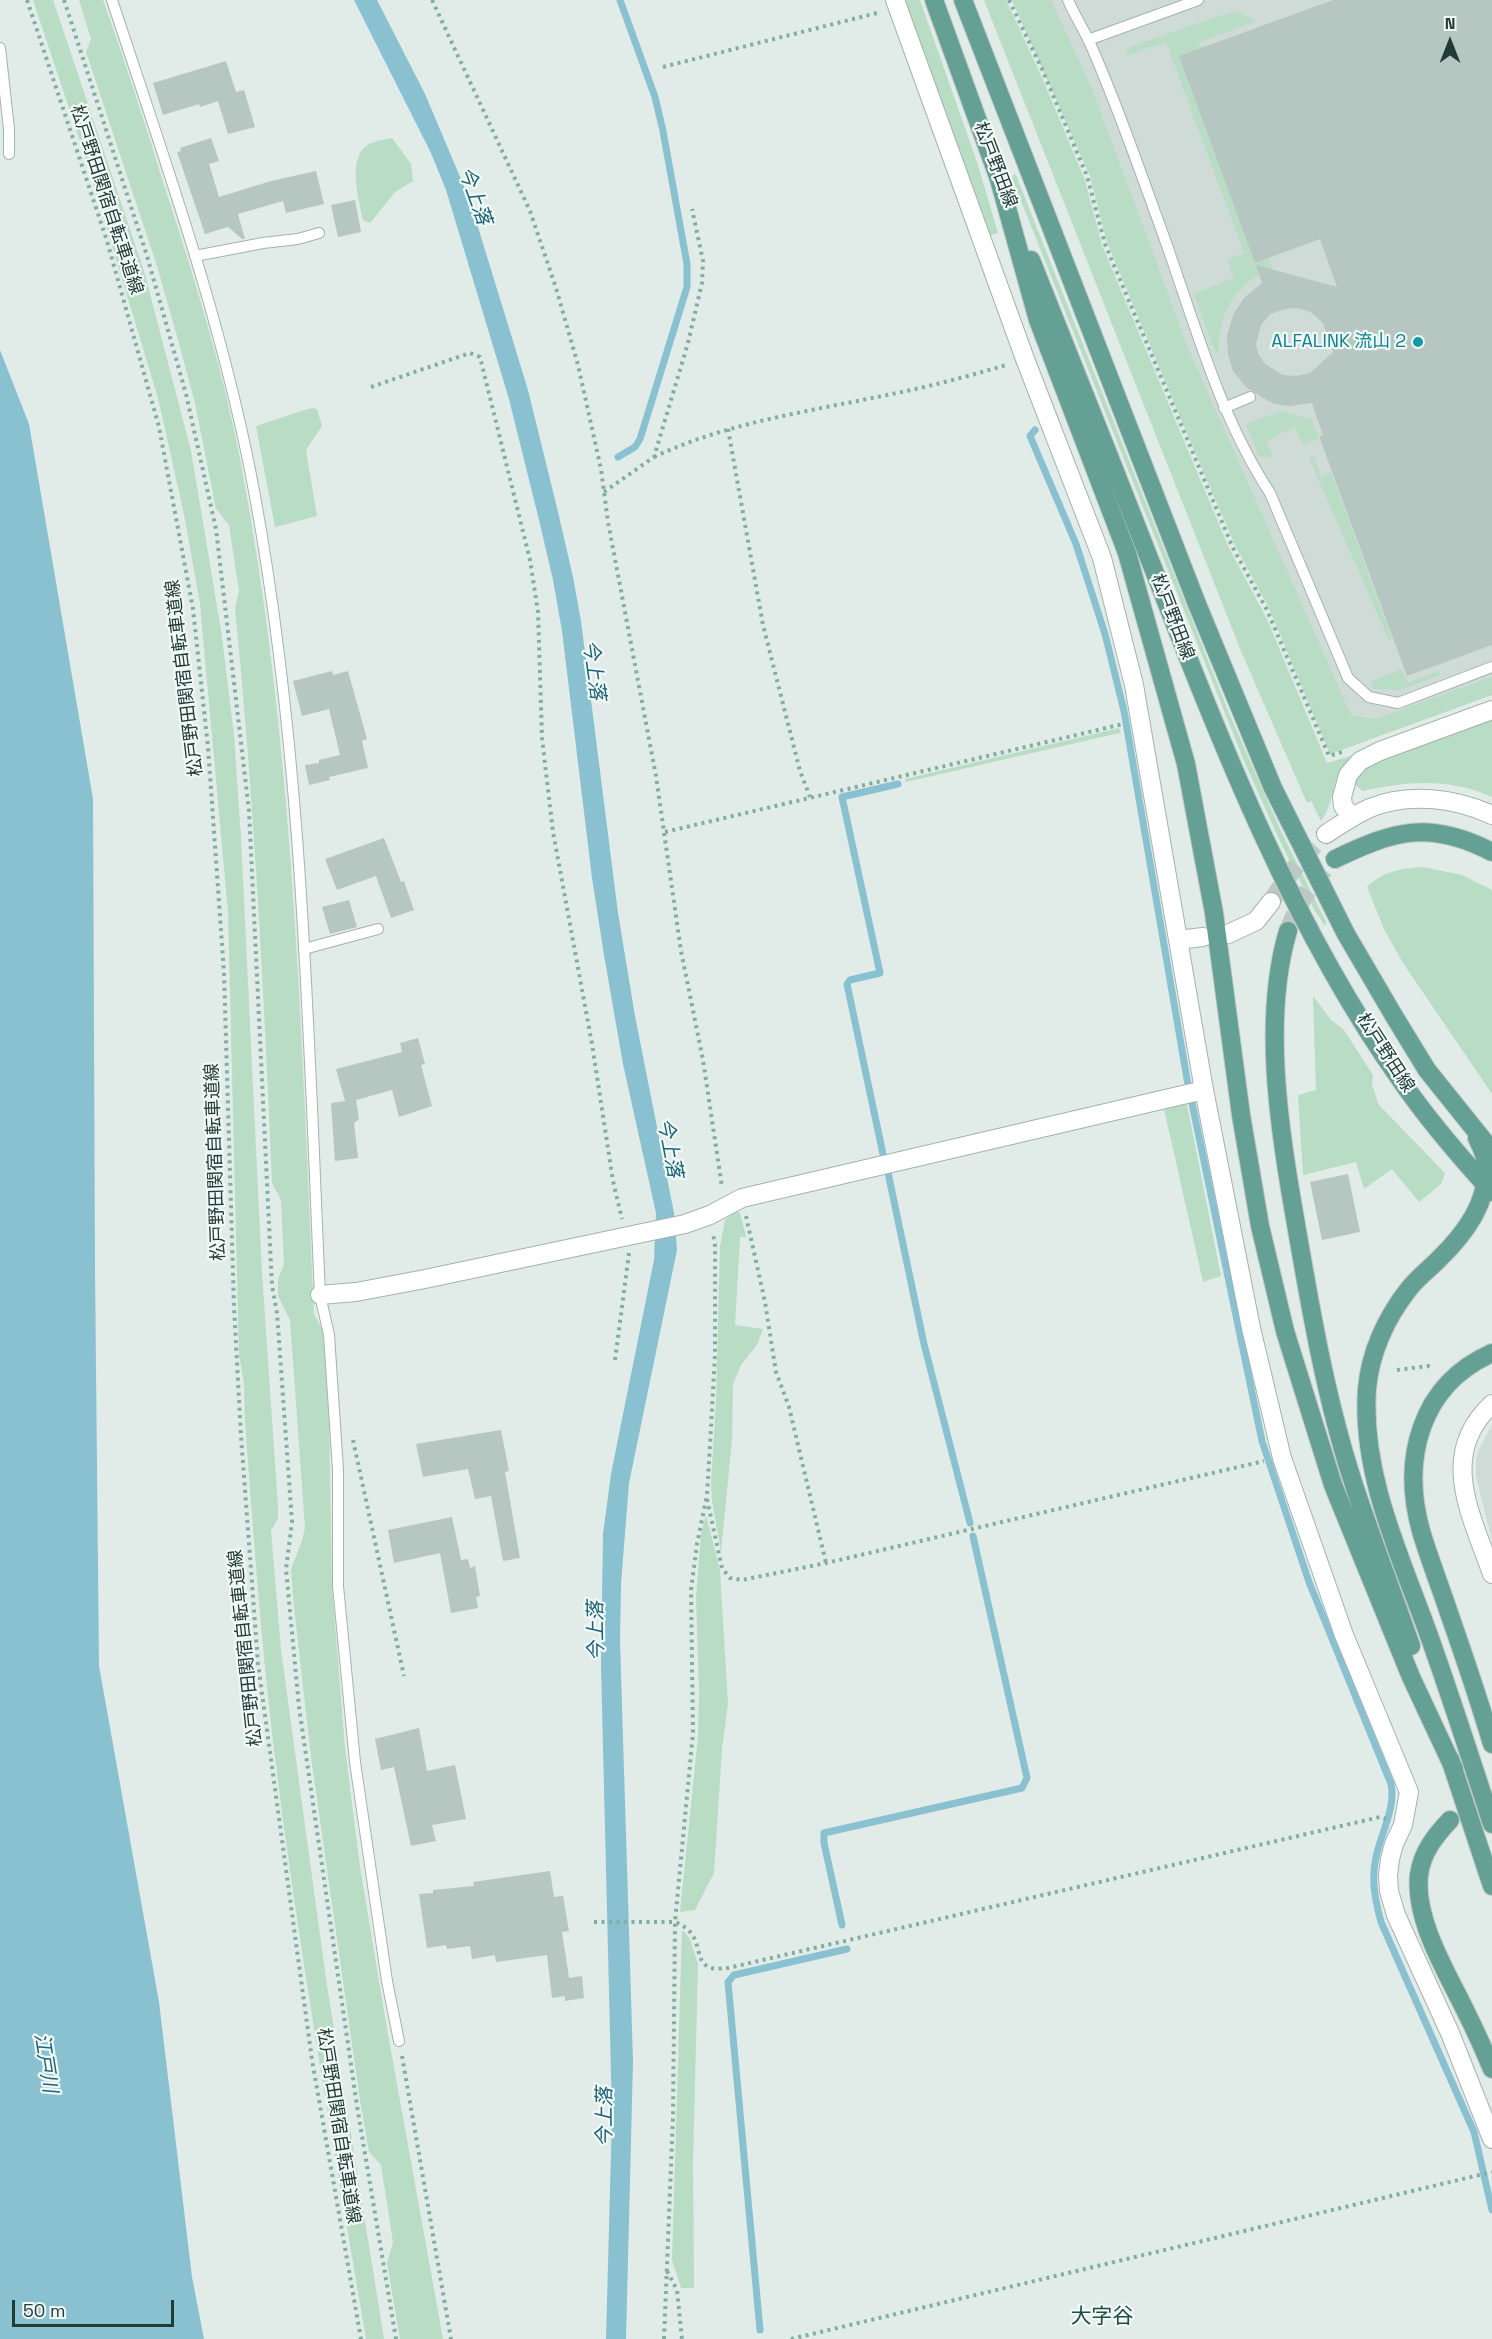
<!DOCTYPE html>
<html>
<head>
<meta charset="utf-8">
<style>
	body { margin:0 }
	#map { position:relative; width:1492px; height:2339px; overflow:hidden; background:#e1ebe7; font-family:"Space Grotesk",sans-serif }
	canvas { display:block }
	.north { position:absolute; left:1420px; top:12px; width:60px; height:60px; -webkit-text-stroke:4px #f1f8f5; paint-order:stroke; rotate:0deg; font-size:16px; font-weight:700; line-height:24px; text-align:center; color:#213b36 }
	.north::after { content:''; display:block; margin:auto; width:21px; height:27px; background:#213b36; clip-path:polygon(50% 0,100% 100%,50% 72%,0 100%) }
	.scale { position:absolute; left:12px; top:2300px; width:162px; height:27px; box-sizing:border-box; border:3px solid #213b36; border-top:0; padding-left:8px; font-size:18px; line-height:21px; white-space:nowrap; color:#213b36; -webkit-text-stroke:4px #f1f8f5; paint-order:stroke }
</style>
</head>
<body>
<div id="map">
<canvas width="1492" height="2339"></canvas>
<div class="north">N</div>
<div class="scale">50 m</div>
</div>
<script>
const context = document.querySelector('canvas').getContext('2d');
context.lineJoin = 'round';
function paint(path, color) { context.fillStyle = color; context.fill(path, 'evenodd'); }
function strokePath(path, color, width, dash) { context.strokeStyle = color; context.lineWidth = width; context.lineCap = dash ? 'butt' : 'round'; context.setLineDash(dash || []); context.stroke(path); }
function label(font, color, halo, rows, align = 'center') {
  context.font = font + ' "Space Grotesk","Noto Sans JP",sans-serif'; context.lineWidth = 4.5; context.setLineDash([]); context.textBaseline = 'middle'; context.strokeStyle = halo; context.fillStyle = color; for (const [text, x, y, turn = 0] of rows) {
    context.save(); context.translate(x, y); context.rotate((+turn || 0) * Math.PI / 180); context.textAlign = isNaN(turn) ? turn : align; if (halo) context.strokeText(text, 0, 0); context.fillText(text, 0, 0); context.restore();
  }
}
paint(new Path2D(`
	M1012,0H1492V695L1330,754L1269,608L1236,547L1189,438L1107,242L1090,176Z
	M1492,1425V1540L1476,1477V1460L1479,1449Z`), '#cfdbd6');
paint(new Path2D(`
	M33,0H53L144,271L191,451L221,630L234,735L241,838L262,1273L278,1507V1518L271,1531L281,1650L326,1979L384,2339H366C333,2143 298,1947 274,1750C261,1641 253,1531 245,1421L244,1383L239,1355L228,912L200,604L184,514L158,398L83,150Z
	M79,0H103C125,61 145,123 164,185C194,277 223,369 241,464C294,744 301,1030 314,1314L323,1331L329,1421L332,1587L345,1748L360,1867L386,2023L443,2339H400L387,2263L393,2242L381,2165L369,2152L360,2100L311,1757L294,1607L291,1569L302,1541L305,1528L290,1320L278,1296V1279L284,1264L281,1200L272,1183C264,991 254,800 235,608L239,591L229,525L216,509L195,403L177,336L157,266L86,52L91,39Z
	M902,0H920L978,165L998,233L989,236Z
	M984,0H1006L1040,73L1085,180L1102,245L1229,548L1267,619L1327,763L1354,755C1328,775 1338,798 1321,821L1311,801L1307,803L1241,651Z
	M1012,0H1051L1093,91L1188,348L1351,715L1376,719L1492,677V695L1330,754L1269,608L1236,547L1189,438L1107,242L1090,176Z
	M1234,11L1257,21L1199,42L1201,48L1179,56L1255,263L1269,258L1273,269C1234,283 1218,313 1219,353L1216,354L1194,294L1234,278L1228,260L1244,253L1166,42L1127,56L1126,54L1130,47Z
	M392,138L411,164L413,181L395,192L370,223L363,220C359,202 348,161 365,147C373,141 382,140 392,138Z
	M1014,174L1016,175L1229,713L1280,829L1326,922L1325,926L1315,911L1278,837L1244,761L1012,178Z
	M311,408L317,409L322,426L306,450L317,516L275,527L256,426Z
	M1281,411L1312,420L1319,439L1303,445L1295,427L1266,441L1272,455L1267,458L1259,456L1246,424Z
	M1314,456L1321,477L1331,472L1392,639L1389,640L1309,458Z
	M1401,669L1408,683L1439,671L1440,675L1399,690L1374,689L1371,682Z
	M1492,719V797C1450,778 1407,781 1363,791L1354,784L1364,769L1375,762Z
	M1119,728L1121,733L1115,734L906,782L905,779Z
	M1423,867L1462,875L1492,890V1094L1403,963L1384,929L1367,887C1382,872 1402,868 1423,867Z
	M1313,996L1331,1020L1344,1030L1373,1075L1372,1085L1379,1105L1445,1173L1441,1184L1419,1202L1392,1169L1364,1189L1356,1162L1303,1175L1298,1095L1316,1090Z
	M1186,1100L1221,1276L1203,1282L1164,1109L986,1151L985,1145Z
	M736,1210L740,1213L746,1237H740L735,1325L763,1329L757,1345L741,1365L733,1384L732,1440L721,1552L712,1500L711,1483L716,1402L720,1246L725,1220Z
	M706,1515L720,1571L728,1704L722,1749L714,1873L695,1910L680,1912L698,1737L699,1690L696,1597L701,1534Z
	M682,1931H684L690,1939L698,1964L693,2164L694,2288H681L672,2260Z`), '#b9dcc5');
paint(new Path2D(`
	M354,0H377L425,94L469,198L528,390L558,512L573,577L581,621L618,913L635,1016L674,1213L677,1250L629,1483L621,1584L620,1641L633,2061L626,2339H606L612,2115L601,1665L603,1534L611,1474L654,1260L656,1213L623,1064L604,955L592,878L562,631L553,580L540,524L509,399L446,190L431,153Z
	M0,350L29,424L93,799L95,1269L99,1666L159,2002L192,2277L204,2339H0Z`), '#89c1d0');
strokePath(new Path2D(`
	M1035,430L1030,436L1076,544L1105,634L1124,711L1187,1079L1262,1441L1309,1582L1391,1784C1396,1808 1381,1833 1376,1857C1371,1879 1375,1900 1381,1922L1474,2132L1492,2210
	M618,457L635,447L640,439L687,287V264L663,131L655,97L620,0
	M884,1159L847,984L850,980L880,973L842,797L898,784
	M887,1168L924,1344L970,1523
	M842,1925L824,1843V1833L1022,1788L1027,1778L973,1536
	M760,2330L728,1982L734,1975L847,1949`), '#89c1d0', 7);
paint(new Path2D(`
	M1333,0H1492V645L1407,676L1319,436L1323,435L1312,403L1289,406L1274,404L1260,396L1246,387L1233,371L1228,354L1227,336L1233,315L1244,298L1262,283L1256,265L1337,287L1320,239L1255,263L1179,56ZM1297,308L1311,312L1323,323L1333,352L1310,373L1296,376L1283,375L1265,364L1258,354L1256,344L1261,325L1270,314L1285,309Z
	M226,61L236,92L244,90L255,127L228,134L218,101L200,107L199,104L163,115L153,83Z
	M211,138L219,161L209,164L219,197L271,181L316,171L324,204L286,213L283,201L238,214L245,239H242L228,227L205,234L177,152L181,151L180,148Z
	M355,200L361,232L338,237L331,205Z
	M332,671L333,675L348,671L367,739L362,741L368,768L329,777L330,780L309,785L305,765L319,763V760L340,755L329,709L302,716L293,681Z
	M384,838L401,882L404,881L414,910L391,918L376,876L337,890L325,859Z
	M349,900L357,927L330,934L322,907Z
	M418,1038L425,1064L421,1065L432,1106L399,1117L392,1090L356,1100L359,1119L354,1123L358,1158L335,1161L331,1103L345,1101L336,1069L402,1052L400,1043Z
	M1348,1174L1360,1232L1322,1240L1310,1182Z
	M501,1430L509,1471L505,1472L520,1558L503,1561L491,1496L475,1499L468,1469L423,1477L416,1444Z
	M452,1517L461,1560L468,1559L470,1568L475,1566L480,1596L476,1597L478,1608L451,1613L440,1553L394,1563L388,1530Z
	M419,1728L427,1771L455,1765L466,1819L432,1825L436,1841L411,1846L394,1767L381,1770L375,1739Z
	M550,1871L554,1897L563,1896L569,1931L562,1932L569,1978L582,1976L584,1998L565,2001V1996L552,1998L547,1955L496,1962L495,1955L472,1959L470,1946L447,1949L446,1945L427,1948L419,1894L433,1893V1890L474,1886L473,1882Z`), '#b6c6c0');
strokePath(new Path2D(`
	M1271,902C1287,877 1304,854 1326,834`), '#bbc8c4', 18, [18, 9]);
strokePath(new Path2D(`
	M1288,931C1301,898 1310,884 1335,859`), '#bbc8c4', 18, [18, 9]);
const lane = new Path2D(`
	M112,0C166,164 224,326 255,496C303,759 308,1028 320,1295L329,1335L338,1470V1586L355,1762L387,1981L399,2041
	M1068,0C1074,14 1082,27 1089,41C1117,104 1140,171 1164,237C1195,324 1219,415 1270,493L1348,678L1369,697L1398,703L1492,667
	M1088,40L1198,0
	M0,48L9,129V154
	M195,256L263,243L298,239L319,233
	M1224,408L1250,397
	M304,949L378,929`);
const street = new Path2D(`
	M895,0L1025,359L1102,558L1134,685L1204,1090L1251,1328L1282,1458L1344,1635L1409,1792L1403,1825L1394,1844L1390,1859L1388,1875L1389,1891L1396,1915L1450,2033L1492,2139
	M1352,817L1343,806L1342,797L1348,775L1360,761L1380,751L1492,710
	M1326,834C1340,825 1354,815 1370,808C1408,792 1455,798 1492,815
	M1228,934L1256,921L1271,902
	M1178,940L1203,937
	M320,1295L356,1292L425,1279L685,1224L710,1215L742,1198L1204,1090
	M1492,1404C1437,1455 1472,1516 1492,1574`);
const primary = new Path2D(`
	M934,0L1000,182
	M963,0L1197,604L1273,788L1346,934L1394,1016L1427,1070L1492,1151
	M997,172L1038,320L1127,553L1186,764L1214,913L1241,1115L1260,1226L1285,1331L1333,1485L1411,1677L1454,1769
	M1031,260C1072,363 1113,465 1153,568C1221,743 1293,929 1402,1082C1429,1121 1460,1157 1492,1192
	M1335,859C1395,830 1430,820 1492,852
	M1288,931C1263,1015 1278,1121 1293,1207C1309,1299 1324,1393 1353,1482C1371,1537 1392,1591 1411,1646
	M1477,1138C1480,1145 1484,1152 1485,1159C1492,1200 1464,1235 1437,1261C1427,1271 1416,1279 1408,1290C1386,1318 1370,1353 1367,1389C1361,1473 1399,1553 1427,1630C1450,1694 1471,1759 1492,1824
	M1492,1353C1420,1385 1401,1459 1421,1531C1429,1558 1440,1586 1449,1613C1464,1656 1479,1700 1492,1744
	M1450,1759L1492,1886
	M1450,1820C1435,1836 1422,1852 1419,1875C1414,1921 1448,1974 1467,2014C1476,2032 1484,2050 1492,2069`);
strokePath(lane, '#a4b3ae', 12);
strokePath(street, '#a4b3ae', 20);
strokePath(primary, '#c1c8c7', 20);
strokePath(new Path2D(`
	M27,0L107,241L159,427L193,609L208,747L224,973L234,1307L241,1436L258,1664L312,2060L361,2339
	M64,0L147,256L186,394L216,529L249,811L272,1286L277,1313L292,1522L286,1569L299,1707L357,2106L396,2339
	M432,0L530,211L556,288L578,365L601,469L608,522L656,776L681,951L703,1060L722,1187
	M1009,0L1042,69L1087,176L1105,244L1233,548L1267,610L1329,756L1342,752
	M663,67L881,12
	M371,387L470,353L480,357L530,560L538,612L542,738L553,832L592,1044L613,1181L622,1219
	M728,429L763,625L800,771L810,797
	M654,457C726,423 805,412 882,396C924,388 966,377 1006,365
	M604,492L654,457L688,343L702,283L703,261L692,209
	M665,832L1123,724
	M746,1216L765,1302L776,1372L789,1407L826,1563
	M615,1360L629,1253
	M1397,1370L1428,1366L1433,1369
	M353,1440L404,1676
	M707,1499L722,1568L730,1578L742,1580L826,1563L1264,1461
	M594,1922H675C706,1934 692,1960 709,1967C714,1970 722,1968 728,1968L1380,1817L1386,1819
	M402,2056L451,2339
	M667,2271L677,2290L682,2339
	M664,2339L673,2117L675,1922L693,1733L691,1590L697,1544L707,1495L710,1445L715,1355V1246L713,1233
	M791,2339L1492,2172`), '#81aea3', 4, [3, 4.5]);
strokePath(lane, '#fff', 10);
strokePath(street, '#fff', 18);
strokePath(primary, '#65a094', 18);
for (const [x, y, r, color] of [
	[1418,342,6,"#0f9aa8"]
]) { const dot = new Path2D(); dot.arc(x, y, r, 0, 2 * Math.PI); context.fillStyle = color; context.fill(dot); strokePath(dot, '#f1f8f5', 2); }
label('18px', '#213b36', '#f1f8f5', [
	["松戸野田線",995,165,69],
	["松戸野田関宿自転車道線",106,200,72],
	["松戸野田線",1172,617,69],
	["松戸野田関宿自転車道線",185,678,-97],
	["松戸野田線",1385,1053,57],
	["松戸野田関宿自転車道線",216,1162,-92],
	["松戸野田関宿自転車道線",246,1648,-96],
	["松戸野田関宿自転車道線",338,2126,81]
]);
label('18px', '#0d838f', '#f1f8f5', [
	["ALFALINK 流山 2",1406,342]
], 'right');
label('italic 20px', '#1c6377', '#f1f8f5', [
	["今上落",474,196,70],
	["今上落",593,670,82],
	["今上落",669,1148,79],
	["今上落",597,1631,-91],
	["江戸川",45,2063,81],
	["今上落",606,2117,-90]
]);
label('21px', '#1e4d44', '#f1f8f5', [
	["大字谷",1102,2317]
]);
</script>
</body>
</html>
